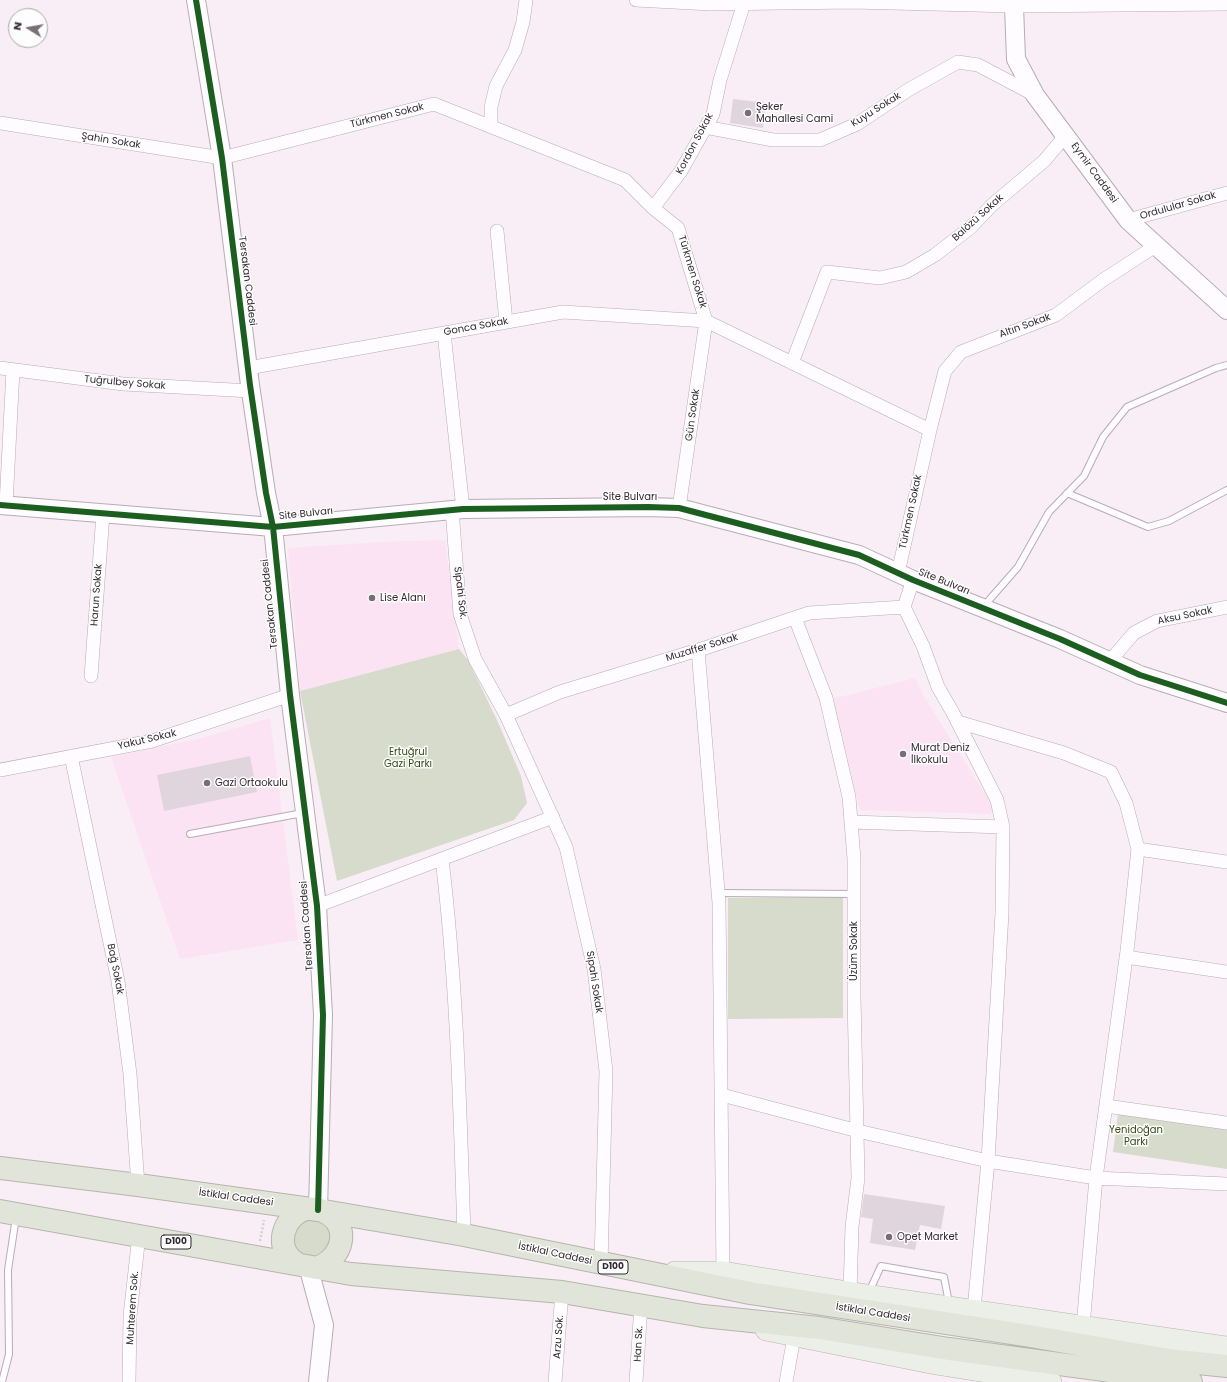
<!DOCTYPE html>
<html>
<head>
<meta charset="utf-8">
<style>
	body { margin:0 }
	#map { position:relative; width:1227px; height:1382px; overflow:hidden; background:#f9edf6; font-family:Poppins,sans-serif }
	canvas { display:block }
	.north { position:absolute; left:8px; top:8px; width:40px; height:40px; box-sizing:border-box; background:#fdfdfd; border:1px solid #aca8ab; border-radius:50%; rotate:281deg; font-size:11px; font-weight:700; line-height:16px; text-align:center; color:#332930 }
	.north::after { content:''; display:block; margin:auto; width:14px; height:18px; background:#786e75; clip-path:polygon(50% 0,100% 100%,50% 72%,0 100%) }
</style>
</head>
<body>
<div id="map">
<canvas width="1227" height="1382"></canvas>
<div class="north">N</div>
</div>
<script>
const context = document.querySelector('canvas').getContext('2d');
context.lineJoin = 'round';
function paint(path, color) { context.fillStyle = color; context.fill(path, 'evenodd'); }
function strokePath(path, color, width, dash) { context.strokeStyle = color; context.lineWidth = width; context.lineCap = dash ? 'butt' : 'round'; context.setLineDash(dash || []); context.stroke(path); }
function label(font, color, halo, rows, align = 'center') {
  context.font = font + ' Poppins,sans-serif'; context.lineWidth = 3; context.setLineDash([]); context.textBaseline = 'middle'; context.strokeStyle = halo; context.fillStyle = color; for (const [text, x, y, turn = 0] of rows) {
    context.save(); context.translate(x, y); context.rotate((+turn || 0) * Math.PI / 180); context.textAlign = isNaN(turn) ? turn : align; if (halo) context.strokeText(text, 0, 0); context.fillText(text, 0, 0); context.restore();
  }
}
paint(new Path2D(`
	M445,540L459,649L300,691L288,548L383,542Z
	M915,678L925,698L994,808L991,814L860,810L832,699Z
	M270,718L298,940L180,959L111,757L202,738Z`), '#fbe3f4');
paint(new Path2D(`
	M459,649L468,660L497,720L521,776L527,803L514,820L337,881L300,691Z
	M843,897V1018L728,1019V898Z
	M1118,1114L1227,1129V1169L1113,1152Z
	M313,1218L325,1223L332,1235L323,1258L296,1254L291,1233L300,1222Z`), '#d6dbcb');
paint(new Path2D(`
	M733,99L766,103L763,128L730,123Z
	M250,756L257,792L164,811L157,775Z
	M864,1194L945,1206L941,1229L920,1225L915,1250L870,1243L873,1219L861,1217Z`), '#e0d5dd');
const lane = new Path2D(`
	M1067,493L1148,527L1169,521L1227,490
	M983,607L1018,567L1049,512L1084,476L1103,437L1127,407L1216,368L1227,365
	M190,834L303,813
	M718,893L854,894
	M869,1292L881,1266L944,1277L949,1303
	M2,1382L9,1354L8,1270L16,1217`);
const street = new Path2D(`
	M636,0L711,4L852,2L1014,6L1227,4
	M0,123L222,158L434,104L625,180L653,208L678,228L706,321L930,430L898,573
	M491,126V107L496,86L515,50L523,22L526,0
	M705,127L773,140H820L857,124L908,90L958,62L978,65L1035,95
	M653,208L681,171L713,114L720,80L744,3
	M1128,220L1227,193
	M497,231L506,322
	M444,333L463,509
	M792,363L827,272L880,278L906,272L935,255L971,227L992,205L1044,161L1066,135
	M0,368L123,384L251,391
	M248,368L563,312L706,321L679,508
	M930,430L945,371L961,352L1056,315L1103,280L1157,245
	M6,505L13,370
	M452,509L460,614L475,659L506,715L566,847L594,969L606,1071L601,1264
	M913,580L904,607L923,646L938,687L953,713L997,800L1003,827L1002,913L988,1161L974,1309
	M795,618L826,698L849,797L854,859V997L858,1178L852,1227L850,1292
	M698,650L719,903L723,1272
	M1110,661L1134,633L1157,621L1227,607
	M91,676L103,514
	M506,715L560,692L708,647L809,613L904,607
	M958,722L1064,753L1111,772L1126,803L1138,849L1227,862
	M71,756L118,981L130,1074L138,1185
	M0,770L152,741L290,695
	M851,822L1003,827
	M442,859C457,984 460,1110 464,1235
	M317,906L553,817
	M1126,957L1227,972
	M722,1095L858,1131L988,1161L1096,1178L1227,1184
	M1106,1106L1227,1123
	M1083,1326L1096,1178L1127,951L1138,849
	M129,1382L130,1316L139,1235
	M555,1382L562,1292
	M636,1382L641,1305
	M786,1382L794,1337`);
const secondary = new Path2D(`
	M196,0L222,158L250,385L266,493L273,527L290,695L317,906L323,1015L318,1210
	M1014,6L1016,59L1035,95L1128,220L1227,310
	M0,505L273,527L463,509L648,507L679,508L859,555L913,580L1060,639L1140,675L1227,703
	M308,1266L324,1325L318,1382`);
const primary = new Path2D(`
	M675,1272H723L867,1295L1227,1347
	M766,1330L936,1364L1051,1382`);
const highway = new Path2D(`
	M0,1168L138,1185L318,1210L464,1235L750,1293L1030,1336L1169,1360L1227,1366
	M0,1211L351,1274L562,1292L703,1316L819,1328L949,1349L1191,1382
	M298,1264C266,1248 290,1197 323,1211C352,1224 344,1259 316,1268`);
strokePath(lane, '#b7adb5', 8);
strokePath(street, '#b7adb5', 14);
strokePath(secondary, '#b7adb5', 20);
strokePath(primary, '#b5b6ac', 22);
strokePath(highway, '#b5b6ac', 24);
strokePath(new Path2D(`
	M260,1241L264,1220`), '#d4d0d3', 2.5, [2, 2]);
strokePath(lane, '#fefcfe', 6);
strokePath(street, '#fefcfe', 13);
strokePath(secondary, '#fefcfe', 18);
strokePath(primary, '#ecefe8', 21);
strokePath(highway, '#e1e5d9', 22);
strokePath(new Path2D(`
	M196,0L222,158L250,385L266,493L273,527L290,695L317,906L323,1015L318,1210
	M0,505L273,527L463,509L648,507L679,508L859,555L913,580L1060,639L1140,675L1227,703`), '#1b5e20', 6);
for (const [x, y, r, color] of [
	[748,113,4,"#786e75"],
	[372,598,4,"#786e75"],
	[903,754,4,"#786e75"],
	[207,783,4,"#786e75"],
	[889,1237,4,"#786e75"]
]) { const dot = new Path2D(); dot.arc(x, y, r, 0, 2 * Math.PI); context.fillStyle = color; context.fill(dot); strokePath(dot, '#fdfdfd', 1.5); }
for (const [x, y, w] of [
	[176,1242,30],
	[613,1267,30]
]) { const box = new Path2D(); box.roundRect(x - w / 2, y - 7, w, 14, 3); context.fillStyle = '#fdfdfd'; context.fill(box); strokePath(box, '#332930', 1); }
label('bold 9px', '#332930', null, [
	["D100",176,1242],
	["D100",613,1267]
]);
label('10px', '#332930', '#fdfdfd', [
	["Şeker",756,107],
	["Mahallesi Cami",756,119],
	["Lise Alanı",380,598],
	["Murat Deniz",911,748],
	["İlkokulu",911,760],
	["Gazi Ortaokulu",215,783],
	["Opet Market",897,1237]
], 'left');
label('10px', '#332930', '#fdfdfd', [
	["Kuyu Sokak",876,110,-32],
	["Türkmen Sokak",387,116,-14],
	["Şahin Sokak",111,141,9],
	["Kordon Sokak",695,144,-62],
	["Eymir Caddesi",1094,173,54],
	["Ordulular Sokak",1178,206,-16],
	["Balözü Sokak",978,218,-42],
	["Türkmen Sokak",692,272,73],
	["Tersakan Caddesi",247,281,83],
	["Altın Sokak",1025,326,-20],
	["Gonca Sokak",476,327,-10],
	["Tuğrulbey Sokak",125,383,5],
	["Gün Sokak",693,415,-82],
	["Site Bulvarı",630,497],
	["Türkmen Sokak",911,512,-78],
	["Site Bulvarı",306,514,-6],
	["Site Bulvarı",944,582,22],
	["Sipahi Sok.",460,593,83],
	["Harun Sokak",97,595,-86],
	["Tersakan Caddesi",270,604,-96],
	["Aksu Sokak",1185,616,-12],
	["Muzaffer Sokak",702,648,-17],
	["Yakut Sokak",147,740,-13],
	["Tersakan Caddesi",307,926,-94],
	["Üzüm Sokak",854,951,-90],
	["Bağ Sokak",115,969,79],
	["Sipahi Sokak",594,982,81],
	["İstiklal Caddesi",236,1198,8],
	["İstiklal Caddesi",555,1254,12],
	["Muhterem Sok.",133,1308,-86],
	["İstiklal Caddesi",873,1313,9],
	["Arzu Sok.",559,1337,-86],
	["Han Sk.",639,1344,-87]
]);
label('10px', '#344b12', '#fdfdfd', [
	["Ertuğrul",408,752],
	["Gazi Parkı",408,764],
	["Yenidoğan",1136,1130],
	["Parkı",1136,1142]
]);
</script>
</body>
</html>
